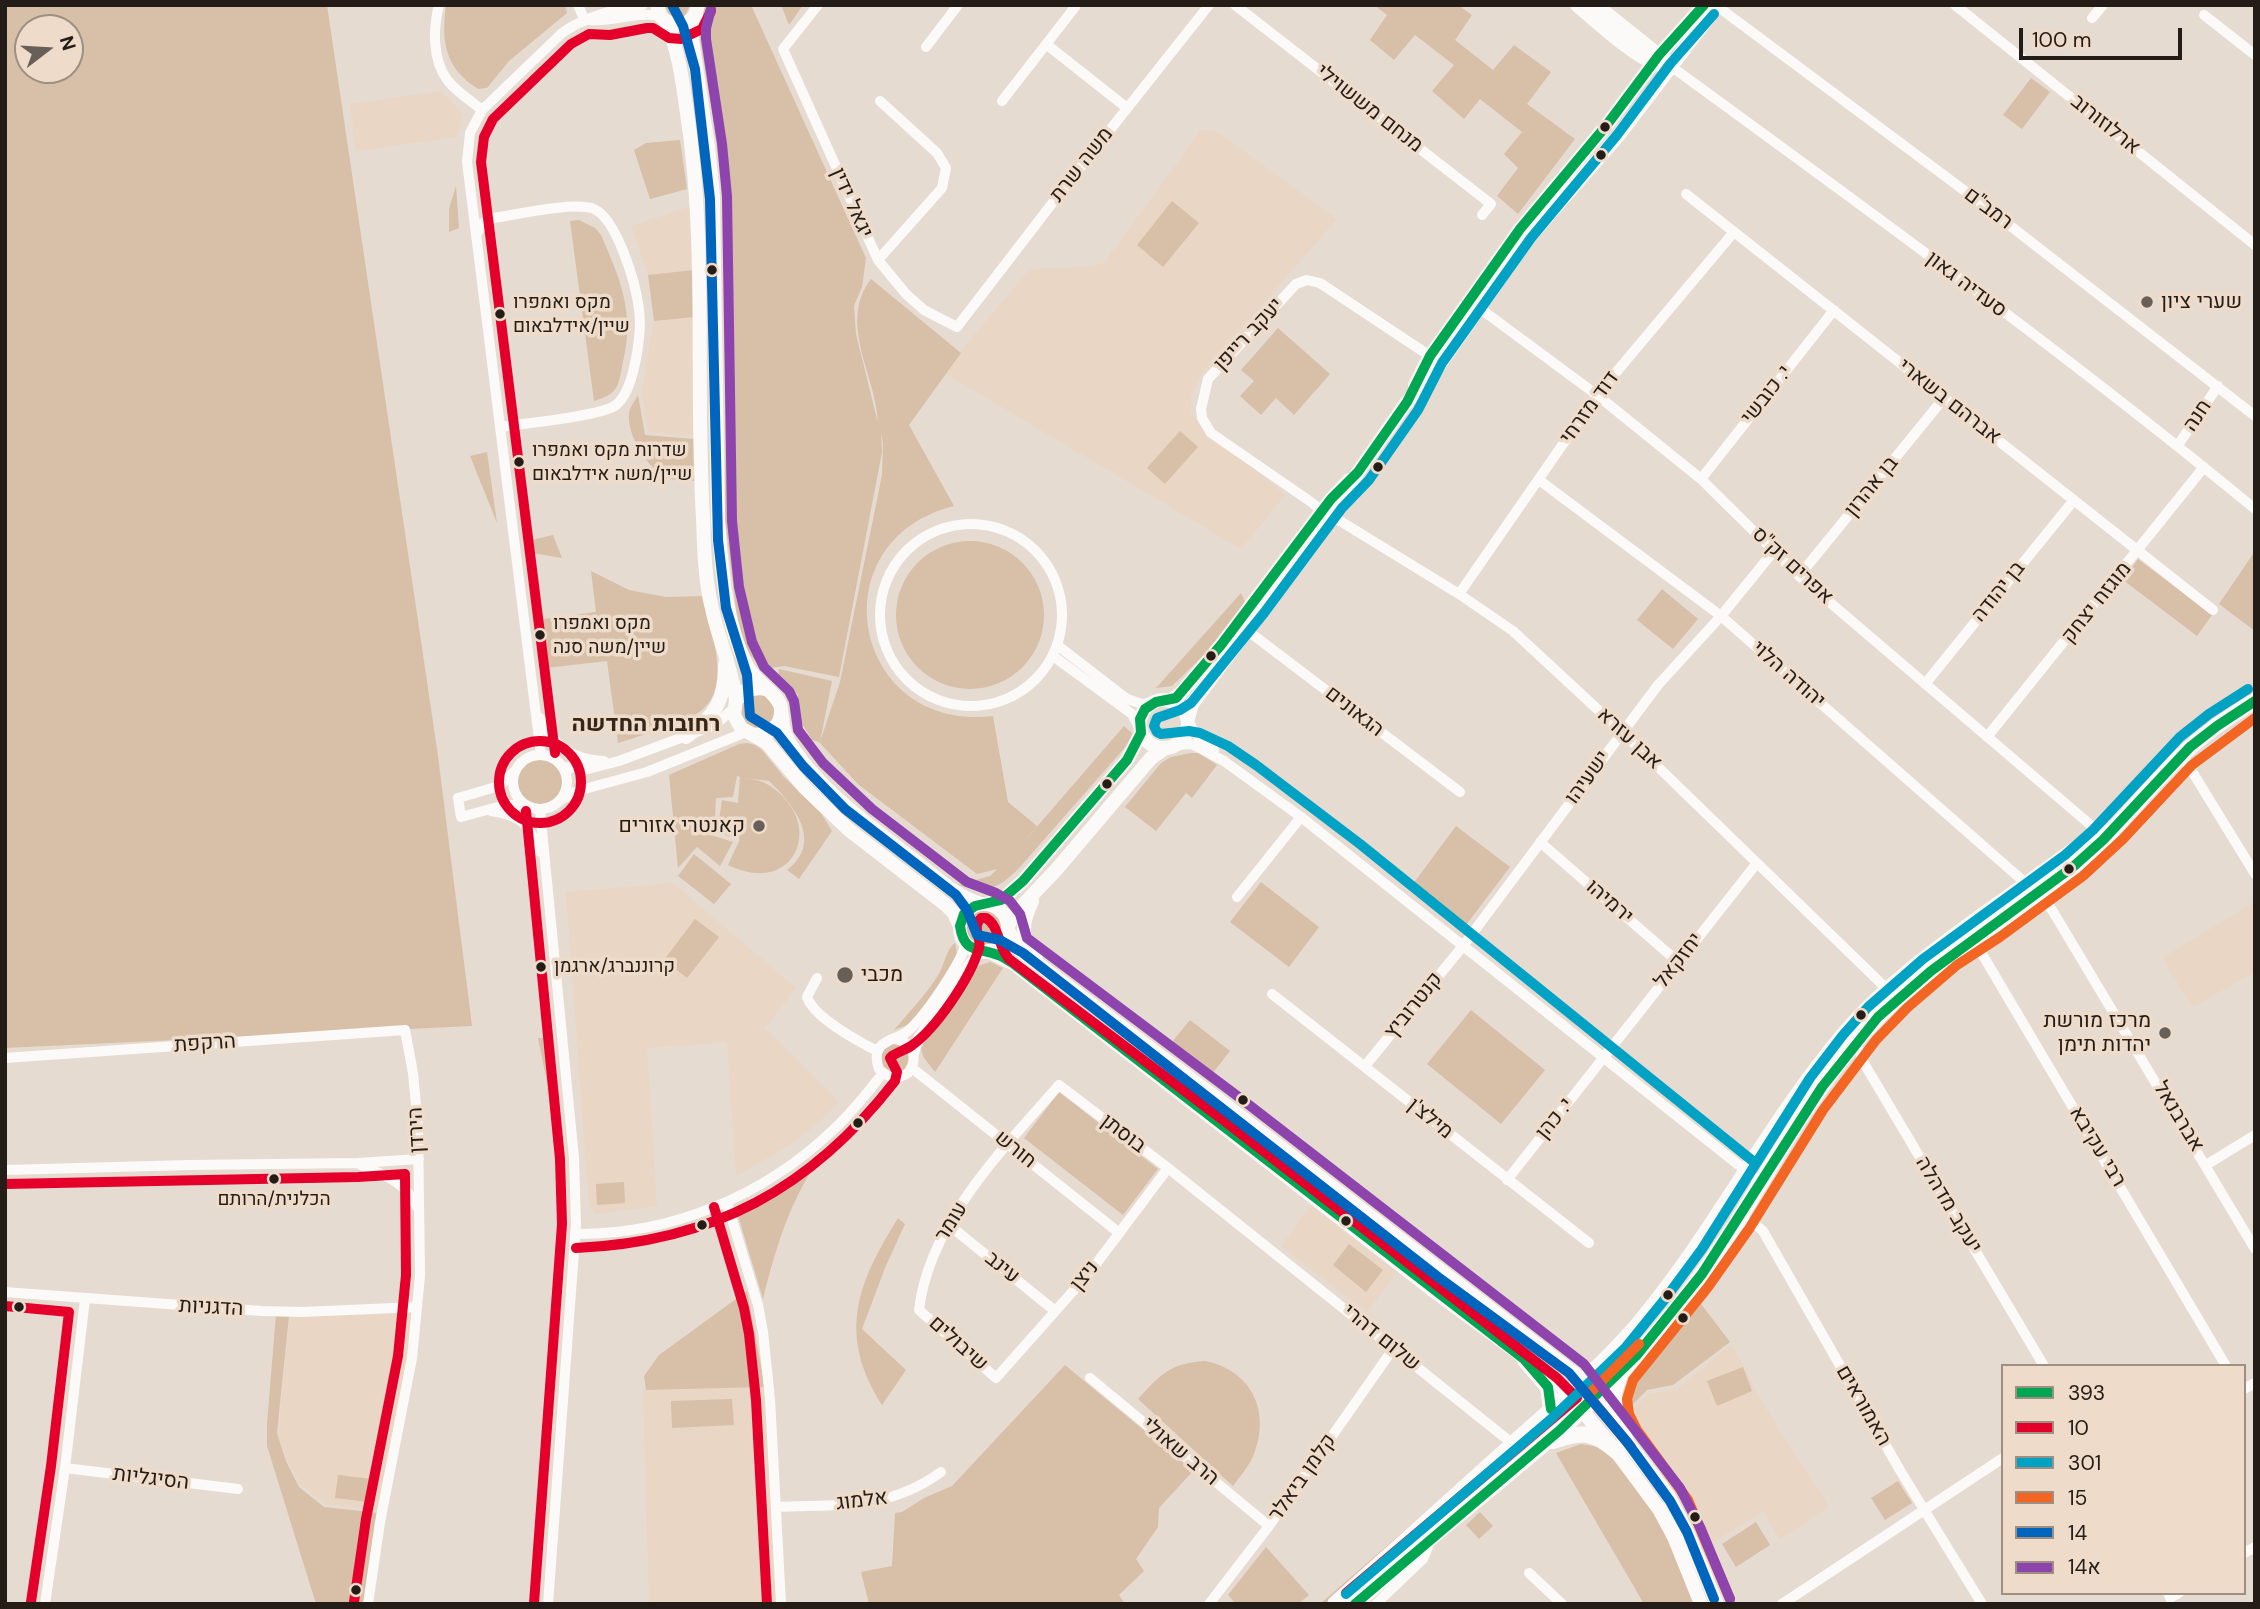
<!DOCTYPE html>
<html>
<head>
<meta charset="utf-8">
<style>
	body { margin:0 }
	#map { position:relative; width:2260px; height:1609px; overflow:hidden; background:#e6dbd1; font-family:"DM Sans",Heebo,sans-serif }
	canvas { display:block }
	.frame { position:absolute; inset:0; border:7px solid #241d17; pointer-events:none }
	.legend { position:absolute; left:2001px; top:1364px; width:245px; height:231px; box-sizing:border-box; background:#eedbc9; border:2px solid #9d8f82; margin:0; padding:9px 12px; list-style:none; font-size:21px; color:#241d17 }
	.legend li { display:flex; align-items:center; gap:14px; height:35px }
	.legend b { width:35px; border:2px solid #9d8f82 }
	.north { position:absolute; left:14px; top:14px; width:70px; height:70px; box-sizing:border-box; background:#eedbc9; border:2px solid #9d8f82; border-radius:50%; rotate:73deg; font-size:19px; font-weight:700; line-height:28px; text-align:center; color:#241d17 }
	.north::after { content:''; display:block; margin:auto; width:24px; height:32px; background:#686058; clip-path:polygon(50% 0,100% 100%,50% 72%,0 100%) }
	.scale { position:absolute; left:2019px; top:28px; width:163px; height:32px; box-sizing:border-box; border:4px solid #241d17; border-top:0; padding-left:9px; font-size:21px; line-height:24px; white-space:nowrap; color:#241d17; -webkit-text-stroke:5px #eedbc9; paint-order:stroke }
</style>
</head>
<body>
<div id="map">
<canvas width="2260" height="1609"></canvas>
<div class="frame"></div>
<ul class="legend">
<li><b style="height:9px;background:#00a651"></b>393</li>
<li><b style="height:9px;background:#e4002b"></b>10</li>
<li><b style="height:9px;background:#02a2c5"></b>301</li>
<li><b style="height:9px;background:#f26522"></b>15</li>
<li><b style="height:9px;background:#0065bd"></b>14</li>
<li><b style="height:9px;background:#8e44ad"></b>14א</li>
</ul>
<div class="north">N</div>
<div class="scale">100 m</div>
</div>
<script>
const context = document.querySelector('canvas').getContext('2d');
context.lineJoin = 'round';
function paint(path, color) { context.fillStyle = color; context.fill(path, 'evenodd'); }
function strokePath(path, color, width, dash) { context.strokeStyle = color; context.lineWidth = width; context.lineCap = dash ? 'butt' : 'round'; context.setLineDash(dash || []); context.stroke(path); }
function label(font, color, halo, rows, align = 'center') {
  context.font = font + ' "DM Sans",Heebo,sans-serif'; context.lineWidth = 7; context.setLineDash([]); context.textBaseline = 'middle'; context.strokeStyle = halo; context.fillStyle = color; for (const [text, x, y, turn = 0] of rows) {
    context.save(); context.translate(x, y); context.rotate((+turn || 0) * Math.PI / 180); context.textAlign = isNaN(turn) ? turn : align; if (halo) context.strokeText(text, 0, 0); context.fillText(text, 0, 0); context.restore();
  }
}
paint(new Path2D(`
	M442,91L461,112L462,118L457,137L356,151L350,104Z
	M1202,129L1219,133L1337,219L1203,372L1191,396L1190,414L1285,495L1241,549L943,372L1030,269L1089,267L1104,263Z
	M692,206L694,270L648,275L631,226Z
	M694,317V436L648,432L642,392L654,321Z
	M673,883L796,988L765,1028L839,1102L820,1121L790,1145L736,1176L727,1042L647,1048L657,1206L595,1214L589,1205L566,892Z
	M2255,902V972L2193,1007L2162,958Z
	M1311,1206L1397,1272L1367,1312L1281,1246Z
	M412,1314L404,1382L377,1510L325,1504L301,1485L287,1460L278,1433L290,1316Z
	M1732,1344L1763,1404L1829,1507L1780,1539L1763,1511L1705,1548L1681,1504L1630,1428L1632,1410L1649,1394L1677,1389Z
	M771,1387L776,1604H649L643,1390Z`), '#e9d6c4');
paint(new Path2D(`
	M5,5H327L438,756L472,1026L5,1048ZM28,28H70V70H28Z
	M446,5H565L567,13L509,61L487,88L478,89C445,68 441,42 446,5Z
	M665,5H690L685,16L677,18L669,15Z
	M701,5H751L866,258L862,287L854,306L856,334L878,423C877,377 837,323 871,279L961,353L909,425L954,506C816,540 852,733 993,716L1008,802L1037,826L1022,844L1124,726L1135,736L1020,867C998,890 988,892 958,885L990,876L997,869L977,874L859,785L819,742L812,740L798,717V695L778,675L779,669L832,681L820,742L840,682L882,475L883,443L881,433L882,452L839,677L784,666L763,669L743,647L736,609L725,518L726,365L723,224L720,159L700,39Z
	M781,5H803L789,25Z
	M1374,5H1458L1472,15L1455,40L1493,70L1514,45L1551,72L1527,104L1575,139L1518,214L1497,196L1518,168L1504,154L1522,132L1480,99L1464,119L1432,91L1454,65L1415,35L1394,60L1370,40L1387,15Z
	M2031,78L2050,92L2022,129L2003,115Z
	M680,140L687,189L650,199L634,150L646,143Z
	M456,186L459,228L449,232V209Z
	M1172,201L1199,223L1163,267L1137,245Z
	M579,220L595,228L601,235C620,279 635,312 623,362C618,386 620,393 594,401L570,221Z
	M694,270V317L654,321L648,275Z
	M1278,328L1330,374L1294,415L1276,398L1261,415L1240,396L1254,381L1241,370Z
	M638,395L645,435L694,439L695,481C686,481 676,481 667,478C648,470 623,430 630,409C632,404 636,399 638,395Z
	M1180,431L1198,447L1165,484L1147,468Z
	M487,452L497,523L470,456Z
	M553,535L562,558L532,553V540Z
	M896 615a74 74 0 1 1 148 0a74 74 0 1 1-148 0Z
	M2253,554L2255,556V631L2219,604Z
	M2138,559L2212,615L2197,636L2123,580Z
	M591,571L629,590L666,597L702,596C710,627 732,684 703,709C691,721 637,737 618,743L607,661L546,668L543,619L596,612Z
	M1662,589L1698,619L1673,649L1637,620Z
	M1241,593L1247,607L1233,627L1172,686L1156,688Z
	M741 711a17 17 0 1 1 34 0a17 17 0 1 1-34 0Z
	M747,743L755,745L762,750L783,776L821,813L832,831L799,879L787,870C824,842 794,805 769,781L744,778C750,779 759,780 765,783C828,818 798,899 728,865L740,839L717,833L722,800L738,803L740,777L737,776L733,797L716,798L714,836L733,842L720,866L697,847L678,868L669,775L739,744Z
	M1191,753H1199L1217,765L1192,798L1186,793L1156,831L1125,807L1161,763L1171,757Z
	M518 782a22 22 0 1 1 44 0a22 22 0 1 1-44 0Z
	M1456,826L1510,867L1463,929L1410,888Z
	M694,854L731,884L714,904L678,876Z
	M1261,882L1319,927L1289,967L1230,922Z
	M966 926a19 19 0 1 1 38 0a19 19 0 1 1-38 0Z
	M695,919L719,937L687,978L664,960Z
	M955,943L958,959L915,1019L907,1025L894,1030C910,1011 927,994 940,972C945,962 946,950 955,943Z
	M990,962L1003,968L935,1072L924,1058L921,1049L926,1039L967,978L978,966Z
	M1471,1010L1545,1070L1501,1124L1427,1064Z
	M1190,1020L1230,1051L1212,1074L1172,1042Z
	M538,1038H550L560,1148L554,1149L548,1087Z
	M880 1058a15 15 0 1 1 30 0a15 15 0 1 1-30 0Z
	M1059,1092L1158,1169L1123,1215L1024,1138Z
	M832,1143C794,1187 777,1242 763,1299L737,1212L797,1172Z
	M624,1182L625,1203L597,1205L596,1184Z
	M898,1218L905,1224L885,1268L862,1329L906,1370L882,1405C837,1334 857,1284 898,1218Z
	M1349,1244L1383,1270L1366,1292L1333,1265Z
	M747,1291L765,1387L646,1390L644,1376L659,1355Z
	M1698,1300L1730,1342L1673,1385L1647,1390L1626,1411V1397L1635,1380Z
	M276,1314L289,1316L277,1433L286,1461L299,1487L324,1507L379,1513L365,1604H316L267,1446V1424Z
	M1205,1361C1251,1370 1271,1411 1254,1454C1250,1465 1240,1476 1233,1486L1138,1399C1160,1375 1170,1363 1205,1361Z
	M1065,1365L1193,1471L1159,1508L1158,1527L1136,1559L1144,1571L1119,1595L1125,1604H869L861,1572L892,1566L895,1513L902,1512L924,1498L952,1486Z
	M1743,1367L1752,1391L1717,1406L1707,1381Z
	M732,1399L734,1425L672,1428L671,1401Z
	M1504,1441L1508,1443L1329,1604H1320L1475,1469Z
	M1581,1444L1598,1447L1612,1458L1654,1511L1669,1537L1696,1604H1644L1556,1453Z
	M338,1475L372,1479L369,1502L335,1498Z
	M1898,1481L1912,1503L1885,1520L1871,1498Z
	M1480,1512L1493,1526L1479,1539L1466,1525Z
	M1756,1522L1770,1545L1736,1567L1722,1544Z
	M1266,1547L1309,1595L1298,1604H1236L1228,1595Z`), '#d7bfa8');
strokePath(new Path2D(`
	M439,5C433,29 432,60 448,81C457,92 471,101 482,110
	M578,5L585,21
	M818,5L783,49L878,260L906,294L924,310L957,327L1064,188L1209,5
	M1235,5L1491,204L1482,215
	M1955,5L2255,245
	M1717,6L1977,200L2255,416
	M2204,15L2255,55
	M2092,18L2103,5
	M590,20C613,22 637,11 660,16
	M1046,44L1127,108
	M926,47L958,5
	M1672,67C1869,211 2067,354 2255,509
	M1002,101L1075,7
	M1686,194L2213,610
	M476,235L483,223L493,218C515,215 575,201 594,209C617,219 636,284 639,309C642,332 635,390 616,405C602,416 522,424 500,427
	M878,260L942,188L946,168L937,153L880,101
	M1478,307L1597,395L1701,479L1799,576L2100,833
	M2178,445L2218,386
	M1701,479L1834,310
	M1539,480L1721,616L2038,894L2052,910L2255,1249
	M1332,516L1459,594L1513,631L1622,732L1891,993
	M1324,517L1322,511L1311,502L1211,433L1202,418L1201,409L1208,379L1296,284L1307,280L1320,283L1430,356
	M880 615a91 91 0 1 1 182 0a91 91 0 1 1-182 0Z
	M1799,576L1944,398
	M1459,594L1597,395L1734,232
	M1248,631L1460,792
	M1057,645L1127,699L1142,704L1156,702
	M1053,656L1132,714L1140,729
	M1925,684L2074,500
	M540,718C553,745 573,760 604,761
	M1189,722L1194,732L1214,750
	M1987,737L2204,467
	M1176,745L1192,744L1224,761L1301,817L1760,1182
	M541,755L467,162L470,133L482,110L562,33C586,16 614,9 643,5
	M2182,755L2255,874
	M513 782a27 27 0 1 1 54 0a27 27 0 1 1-54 0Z
	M562,767L588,769L619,761L715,725L734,708
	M515,771L499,786L458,798L461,817L505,805H526
	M562,799L577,791L647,772L746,732
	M540,810L574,1158L576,1224L548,1604
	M491,811C521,815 529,824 540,852
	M1540,842L1678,962
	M1237,897L1301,817
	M1972,937L2226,1366
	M817,978L807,997C814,1018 858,1041 877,1051
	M1272,994L1589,1243
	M895,1039C913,1042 919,1058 908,1073C897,1080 888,1078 879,1069C876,1061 875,1054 880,1047C886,1039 900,1038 908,1031C925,1016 961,964 966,943
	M1855,1042L1865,1065L2044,1366
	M914,1054L918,1038L972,960L981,952
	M5,1058L405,1030L413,1073L418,1126L420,1276L412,1358L380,1522L368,1604
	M1365,1066L1463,946L1658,685L1721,616L1773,552
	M912,1068L1118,1232
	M361,1165C384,1175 406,1182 417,1207
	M2206,1165L2255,1135
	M1168,1168L1090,1272L996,1378L919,1310C929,1223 1003,1149 1059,1085L1168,1168L1513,1444
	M5,1170L189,1165L358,1163L419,1159
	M1507,1180L1757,863
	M727,1203L758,1305L763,1332L770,1399L781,1604
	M1737,1222L1754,1223L1763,1231L1901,1472L1982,1604
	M949,1225L1055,1311
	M575,1234C671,1235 764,1196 833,1130C852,1113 867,1093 883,1073
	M5,1292L262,1311L302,1312L417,1307
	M1090,1378L1269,1526
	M2244,1389L2255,1383
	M65,1468L238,1489
	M776,1507C839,1504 887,1511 941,1472
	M2244,1553L2255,1547
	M1529,1573L1562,1604
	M2168,1593L2170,1598L2179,1593
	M45,1604L65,1468L85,1299
	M1209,1604L1269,1526L1393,1349
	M1376,1604L1423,1559L1430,1542
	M1782,1604L2003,1458`), '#fbfaf8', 10);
strokePath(new Path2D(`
	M657,5L660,16L672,25L686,24L696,15
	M698,5L692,26V40L708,146L713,196L718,522C722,569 725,621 746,664C754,682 780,694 781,709C782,726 769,735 754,735
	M1577,5C1595,20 1640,62 1661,65
	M1596,5L1666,61
	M625,8L627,5
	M666,22C680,53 683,87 688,120C707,252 695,386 703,518C704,550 705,583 713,613C720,643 732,670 736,700
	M1415,385L1430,356L1520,229L1606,126L1659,55L1704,5
	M766,689L760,688L746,690L736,700L734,715L741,728L767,743L805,788L849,830L946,905L954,913L960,926
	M1140 724a24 24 0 1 1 48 0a24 24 0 1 1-48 0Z
	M1170,701L1180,694L1221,645L1331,499L1349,480
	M782,715C782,729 786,739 794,750C824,794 872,827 914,860C935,876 956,897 981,904
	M1188,718L1192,704L1332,516L1347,494L1358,472L1407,402L1435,371L1526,241L1618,136L1718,5
	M686,737C714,717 726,700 725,664
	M1032,901C1022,923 1019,937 1036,956
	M987,904L1005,897L1023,881L1127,760L1141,733
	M960 928a24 24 0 1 1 48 0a24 24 0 1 1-48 0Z
	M1008,926L1016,912L1056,870L1151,758L1164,749
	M1008,930L1017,948L1235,1112L1575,1374L1668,1495L1687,1532L1717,1604
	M988,951L1014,964L1430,1288L1559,1383L1616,1451L1659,1509L1674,1537L1701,1604`), '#fbfaf8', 14);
strokePath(new Path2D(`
	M1524,1359L1548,1387L1551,1409
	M1619,1378C1609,1402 1614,1417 1625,1438
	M1553,1441C1582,1431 1593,1431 1616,1451
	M1335,1604C1395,1550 1456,1496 1515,1442C1556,1405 1599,1369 1635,1328C1714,1235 1767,1125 1846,1032C1888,983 1941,946 1993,908C2029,883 2064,856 2101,832
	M1355,1604C1395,1568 1436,1533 1478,1499C1533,1453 1588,1410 1636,1356C1673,1315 1707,1269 1737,1222C1774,1162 1808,1099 1854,1044C1915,969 2000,926 2074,866C2115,833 2145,791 2182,755C2203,734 2230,716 2255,701`), '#fbfaf8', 16);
strokePath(new Path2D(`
	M1551,1409L1548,1387L1524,1359L1014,964C1009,961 1004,957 998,955C978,947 964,954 960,926L964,914L975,906L1001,900L1023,881L1127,760L1141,733L1140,719L1145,709L1156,702L1176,698L1221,645L1331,499L1358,472L1407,402L1430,356L1520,229L1606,126L1659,55L1704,5
	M1355,1604L1560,1430L1636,1356L1702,1274L1822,1087L1878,1017L1931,971L2074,866L2103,840L2190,747L2217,726L2255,701`), '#00a651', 10);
strokePath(new Path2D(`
	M499 782a41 41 0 1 1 82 0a41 41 0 1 1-82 0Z
	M555,753L481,162L484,137L493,119L571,44L589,34L610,35L647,28H653L669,38L681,39L702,29L711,11
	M526,811L560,1159L562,1224L534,1603
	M5,1184L358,1177L405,1174L406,1275L398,1356L366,1519L354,1602
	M714,1207L744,1308L749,1334L756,1400L767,1604
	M576,1248C713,1242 811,1189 895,1081L897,1072L890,1058L892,1056C898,1052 905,1050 911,1046C936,1029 971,977 979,948C982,936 971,929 981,918H986C999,925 998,947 1009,959L1227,1123L1557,1378L1577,1398L1346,1593
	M5,1306L69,1312L51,1466L31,1602`), '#e4002b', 10);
strokePath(new Path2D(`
	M1714,14L1670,64L1617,135L1531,238L1442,363L1418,410L1369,480L1342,508L1264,613L1191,703L1180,710L1157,718L1154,726L1157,732L1161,734L1189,731L1200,733L1228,746L1256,765L1360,844L1754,1162
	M1346,1594L1550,1420L1626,1347L1665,1299L1702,1249L1810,1078L1843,1035L1868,1007L1923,959L2065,855L2093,830L2180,737L2209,714L2248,689`), '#02a2c5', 10);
strokePath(new Path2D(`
	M1631,1447L1588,1395L1639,1344
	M1730,1599L1688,1500L1637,1430L1629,1414L1627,1399L1633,1380L1708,1287L1749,1229L1823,1110L1876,1040L1907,1008L1957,965L2000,937L2083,876L2123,839L2192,765L2255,718`), '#f26522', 10);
strokePath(new Path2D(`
	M672,5L683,26L695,69L710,199L718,540L726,608L747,675L750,716L777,733L803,766L845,809L956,895L967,910L977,935L1000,940L1023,953L1438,1277L1569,1373L1627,1442L1670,1501L1687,1532L1714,1599`), '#0065bd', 10);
strokePath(new Path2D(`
	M711,9L706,28V39L722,144L727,196L732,521L739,587L752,642L764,667L789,691L794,701L798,730L823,763L872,809L967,882L996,893L1010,901L1020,914L1027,938L1244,1101L1584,1364L1680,1488L1700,1527L1730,1599`), '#8e44ad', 10);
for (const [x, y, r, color] of [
	[1605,127,6,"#241d17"],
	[1601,155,6,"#241d17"],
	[712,270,6,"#241d17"],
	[2147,302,7,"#686058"],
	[500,314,6,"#241d17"],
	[519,462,6,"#241d17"],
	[1378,467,6,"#241d17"],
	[540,635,6,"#241d17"],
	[1211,656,6,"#241d17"],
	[1107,784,6,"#241d17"],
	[759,826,7,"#686058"],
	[2069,869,6,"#241d17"],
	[541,967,6,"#241d17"],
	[845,975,9,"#686058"],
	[1861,1015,6,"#241d17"],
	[2165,1033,7,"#686058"],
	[1243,1100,6,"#241d17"],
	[858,1123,6,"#241d17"],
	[274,1179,6,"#241d17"],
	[1346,1221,6,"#241d17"],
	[702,1225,6,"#241d17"],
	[1668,1295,6,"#241d17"],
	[19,1307,6,"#241d17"],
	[1683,1318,6,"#241d17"],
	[1695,1517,6,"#241d17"],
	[356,1590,6,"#241d17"]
]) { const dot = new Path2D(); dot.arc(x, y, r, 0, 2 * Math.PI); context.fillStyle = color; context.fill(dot); strokePath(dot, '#eedbc9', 2.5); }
label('19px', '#241d17', '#eedbc9', [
	["מקס ואמפרו",513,303],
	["שיין/אידלבאום",513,327],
	["שדרות מקס ואמפרו",532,451],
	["שיין/משה אידלבאום",532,475],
	["מקס ואמפרו",553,624],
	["שיין/משה סנה",553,648],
	["קרוננברג/ארגמן",554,967],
	["הכלנית/הרותם",274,1200,"center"]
], 'left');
label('21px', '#241d17', '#eedbc9', [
	["מנחם מששוילי",1369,109,38],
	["ארלוזורוב",2105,125,39],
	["משה שרת",1082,165,-52],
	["יגאל ידין",851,203,66],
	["רמב\"ם",1988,209,37],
	["סעדיה גאון",1966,285,37],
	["יעקב רייפן",1249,335,-47],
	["י. כובשי",1767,395,-52],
	["אברהם בשארי",1949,402,38],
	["דוד מזרחי",1590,408,-54],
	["חנה",2198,416,-56],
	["בן אהרון",1872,487,-51],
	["אפרים זק\"ס",1792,566,43],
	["בן יהודה",1999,592,-51],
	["מוגזח יצחק",2097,603,-51],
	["יהודה הלוי",1788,675,41],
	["הגאונים",1354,712,38],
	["אבן עזרא",1629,739,43],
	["ישעיהו",1588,778,-54],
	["ירמיהו",1609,902,41],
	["יחזקאל",1679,961,-52],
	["קנטרוביץ",1414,1006,-51],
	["הרקפת",205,1044,-4],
	["אברבנאל",2178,1117,59],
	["מילצ'ן",1430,1119,39],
	["י. כהן",1555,1119,-51],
	["הירדן",417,1130,-93],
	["בוסתן",1123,1134,37],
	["רבי עקיבא",2097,1147,59],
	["חורש",1015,1150,39],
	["יעקב מדהלה",1948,1205,59],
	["עומר",952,1222,-58],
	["עינב",1002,1268,39],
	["ניצן",1085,1276,-51],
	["הדגניות",211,1308,3],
	["שלום דהרי",1381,1338,39],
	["שיבולים",958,1344,42],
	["האמוראים",1863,1406,60],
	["הרב שאולי",1180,1452,40],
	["קלמן ביאלר",1303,1478,-55],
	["הסיגליות",151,1479,7],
	["אלמוג",862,1501,-7]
]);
label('21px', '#241d17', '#eedbc9', [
	["שערי ציון",2161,302],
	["קאנטרי אזורים",745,826,"right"],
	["מכבי",861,975],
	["מרכז מורשת",2151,1021,"right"],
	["יהדות תימן",2151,1045,"right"]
], 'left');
label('bold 23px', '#342618', '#eedbc9', [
	["רחובות החדשה",646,725]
]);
</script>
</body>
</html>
